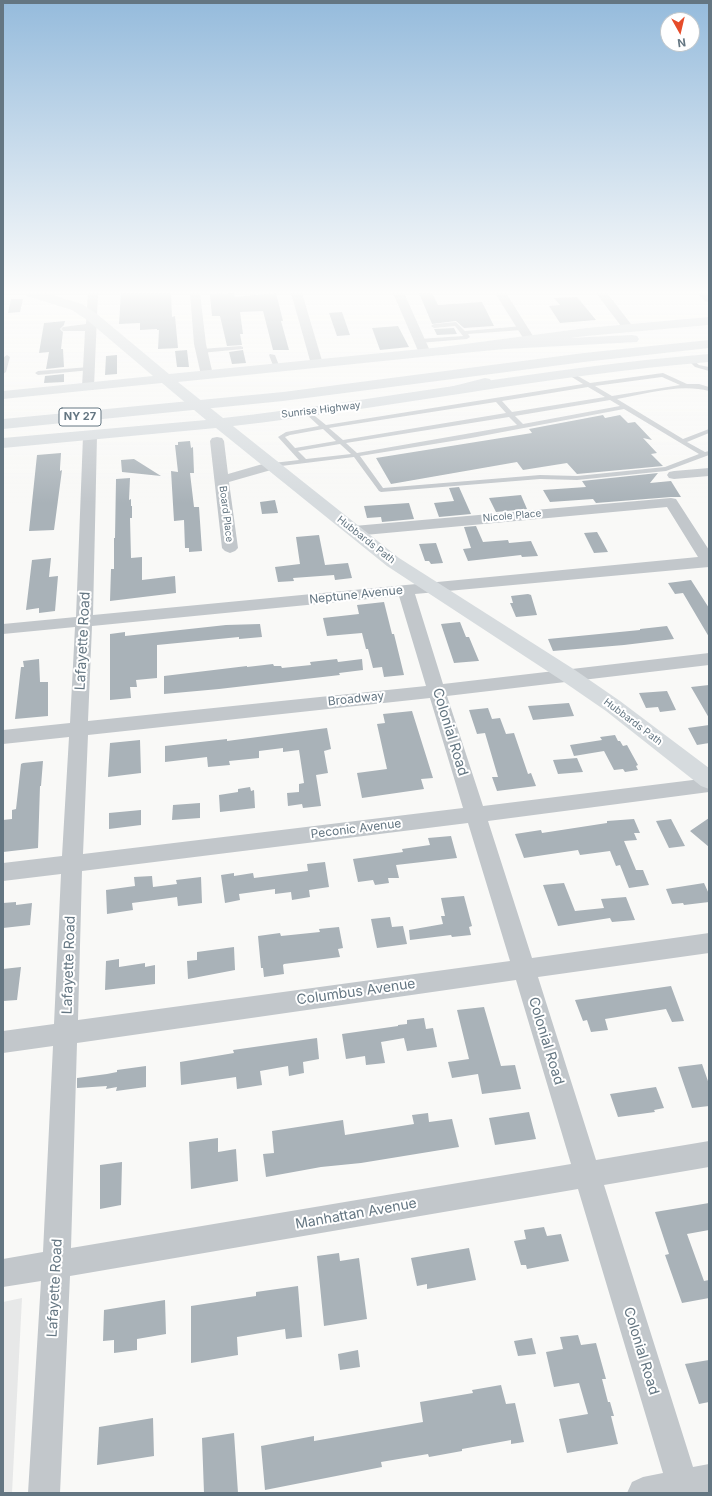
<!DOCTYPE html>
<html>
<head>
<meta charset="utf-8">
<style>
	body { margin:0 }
	#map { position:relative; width:712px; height:1496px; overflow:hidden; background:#f9f9f7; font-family:Inter,sans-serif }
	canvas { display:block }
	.frame { position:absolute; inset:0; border:4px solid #647682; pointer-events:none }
	.north { position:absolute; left:660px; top:12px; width:40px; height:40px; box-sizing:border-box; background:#fff; border:1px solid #c1c8cd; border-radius:50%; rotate:172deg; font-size:11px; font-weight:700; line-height:16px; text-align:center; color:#647682 }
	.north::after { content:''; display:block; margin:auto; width:14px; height:18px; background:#e64c2a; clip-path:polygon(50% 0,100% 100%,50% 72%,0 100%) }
</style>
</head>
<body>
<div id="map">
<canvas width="712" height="1496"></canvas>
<div class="frame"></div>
<div class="north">N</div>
</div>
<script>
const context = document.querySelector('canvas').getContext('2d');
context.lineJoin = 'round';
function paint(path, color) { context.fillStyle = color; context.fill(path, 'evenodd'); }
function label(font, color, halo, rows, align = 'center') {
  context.font = font + ' Inter,sans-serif'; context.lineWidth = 4; context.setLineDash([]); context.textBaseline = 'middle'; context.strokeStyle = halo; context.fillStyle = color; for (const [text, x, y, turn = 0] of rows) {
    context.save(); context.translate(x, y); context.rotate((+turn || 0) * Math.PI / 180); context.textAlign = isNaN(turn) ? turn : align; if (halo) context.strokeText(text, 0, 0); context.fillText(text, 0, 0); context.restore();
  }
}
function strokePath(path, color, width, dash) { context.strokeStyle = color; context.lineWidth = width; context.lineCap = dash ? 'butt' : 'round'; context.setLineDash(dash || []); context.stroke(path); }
paint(new Path2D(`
	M22,1298L12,1493H3V1302Z`), '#e7e8e8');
paint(new Path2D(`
	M121,293H171L172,317L175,316L178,348L158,349L159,330H157V329L140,330V323L119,324Z
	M234,293L235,297L276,293L283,321H281L289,350H273L263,311L240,312L243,334H240L242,345L227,346L220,316H212L210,294Z
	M419,293H432L438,305L482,302L494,326L464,328L456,321L432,324Z
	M577,297L596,320L560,323L549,306L560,305L554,298Z
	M11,299H23L20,312L8,313Z
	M342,312L350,335L337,336L329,313Z
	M65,321L64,325L60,329L63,332L61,349H63L64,367L46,369L49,352L39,353L44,323Z
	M398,326L409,347L380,350L372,328Z
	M454,328L457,334L437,335L434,329Z
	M187,350L189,367H177L175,351Z
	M243,350L246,363L232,364L229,352Z
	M117,355V374L105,375L106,356Z
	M64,374V382L44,383L45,376Z
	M603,415L605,418L620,415L628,423L635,422L652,440L643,438L657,453L651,454L663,466L577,474L567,463L523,470L517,462L391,484L376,458L532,433L529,429Z
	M190,441L191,448L193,447L194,473H190L194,507H199L202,551L189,552V548H185L184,520L174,521L171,471L178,472L175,445H178V442Z
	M61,453L60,468V471L62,470L54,530L29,531L37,455Z
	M134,459L161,476L122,472L121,460Z
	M658,473L650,483L671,481L681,497H671L596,503L593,499L550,502L543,490L586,487L582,481Z
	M130,478L129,500L131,499V506H132V518H130L131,558L142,557V580L175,576L176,593L110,601L111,569H114V538H115L116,479Z
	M459,487L471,514L439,517L434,503L454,501L449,488Z
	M521,495L527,509L496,512L489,498Z
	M275,500L278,513L262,514L260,502Z
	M409,503L414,519L382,522L381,517L367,518L364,506Z
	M476,526L483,542L508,540L509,543L531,541L538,556L522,557L521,555L468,561L463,549L471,548L464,527Z
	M597,532L601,539L608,552L594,553L584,533Z
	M319,535L325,565L348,563L352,578L335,580L334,575L293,578L294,581L278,582L275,567L300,564L296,537Z
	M436,543L443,563L431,564L429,561H425L419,544Z
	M51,558L49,577L58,576L55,611L39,613V608L26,610L32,560Z
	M691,580L709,608V637L683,593L675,594L668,583Z
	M528,594L531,595L537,615L516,617L510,603H513L511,596Z
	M384,602L392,634H394L404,675L384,677L382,667L373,668L368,649H366L362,633L327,636L323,618L359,614L357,605Z
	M460,622L466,637H469L479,661H478L454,663L441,624Z
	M260,624L262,637L239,639V637L157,645V678L136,680L137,687H130L131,698L110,700V634L125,632V636L226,625Z
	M667,626L674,639L624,645L553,651L548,639L640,630V629Z
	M39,659L40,682H48V716L15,719L21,667H24L23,661Z
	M337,659L338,662L362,659L363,670L339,673L340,675L219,689L164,694V676L247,666V667L273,664L274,666H281L282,668L311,665L310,662Z
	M709,685V718L691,687Z
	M667,691L676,710L660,712L658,707L646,708L639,693Z
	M569,703L574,716L533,720L528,706Z
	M488,708L492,719L500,718L506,734L514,733L528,774L531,773L536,786L497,791L492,777H498L485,733L477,734L469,710Z
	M412,711L433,778L421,779L424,789L362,798L357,773L387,769L377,724L385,723L383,714Z
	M709,725V743L697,745L688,728Z
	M327,728L331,749L324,751L328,773L316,775L321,806L303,808L302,804L288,806L287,793L299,792V784L304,783L299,750L283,752V748L259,751V758L229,761L230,765L208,767L207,757L165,762V746L227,739V741Z
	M615,735L618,741H620L623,746L627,745L638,765L636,766L638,770L625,772L623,769L614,770L604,751L574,756L570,745L602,740L600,737Z
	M140,740L141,773L108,777L110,743Z
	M577,758L583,772L558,774L553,760Z
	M43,761L41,786H40L38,848L3,852V820L12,819V810L16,809L21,764L23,763Z
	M250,787L251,791L254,790L255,808L220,812L219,795L238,792V789Z
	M200,803V818L172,820L173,805Z
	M141,810V825L109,829V813Z
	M709,818V847L690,831Z
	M634,819L640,833H634L637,840L624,841L636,870H643L649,885L629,888L620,865L616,866L610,851L580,855L578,850L524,858L515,834L541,830L542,833L607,823V821Z
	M671,819L685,846L669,848L656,821Z
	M451,836L457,858L396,865L399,878H388L389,883L375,885L373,880L358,882L353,859L403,852L402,849L430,845L428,838Z
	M325,862L329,887L309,890L310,897L292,900L291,892L275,894V889L239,894L240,900L225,903L221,875L234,873V876L253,873L254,878L308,871L307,864Z
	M152,876L153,887L177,884L176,880L201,877L202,903L178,906L177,897L132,903L133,910L107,914L106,890L135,886L134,877Z
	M564,883L575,911L604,908L601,899L626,897L635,920L612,922L610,918L558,926L543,885Z
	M704,883L709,894V902L684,905L683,903L672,904L666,889Z
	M464,896L472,926L469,927L471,935L452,937L451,935L410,940L409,930L443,924L441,916H445L441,898Z
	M16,902V905L32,903L30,925L3,928V903Z
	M390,917L392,927L403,926L407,944L377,948L371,919Z
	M339,927L343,948L338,949L340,957L284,964L283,965L284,974L264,977L263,968H261L258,936L280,933L281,936L320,932L319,929Z
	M234,947L235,970L188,979L187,961L197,960V952Z
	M119,959V967L145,963V967L155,965V984L105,990L106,961Z
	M21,967L17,1000L3,1001V969Z
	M671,986L684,1021L672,1022L666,1009L605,1019L608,1030L591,1032L587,1020L583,1021L575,1000Z
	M484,1007L501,1066L515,1065L521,1089L482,1094L478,1074L452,1078L448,1062L469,1059L457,1010Z
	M424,1018L426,1029L433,1028L437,1047L407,1051L404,1038L381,1042L385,1063L366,1065L365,1056L346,1059L342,1034L398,1026V1025L407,1024V1020Z
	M317,1038L319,1059L303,1062L304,1073L289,1076L288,1066L260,1071L262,1085L237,1089L236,1077L181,1085L180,1062L234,1053L233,1050Z
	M702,1064L709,1084V1106L692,1108L678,1067Z
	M146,1066V1087L116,1091L117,1087L106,1089L107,1086L77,1088V1078L107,1074L117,1072V1070Z
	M656,1087L664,1108L654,1110L655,1112L618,1117L610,1094Z
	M529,1112L536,1139L495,1145L489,1118Z
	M428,1113L429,1122L452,1119L459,1147L361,1163L321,1167L266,1177L263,1154L274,1153L272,1131L343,1120L345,1135L414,1124L412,1115Z
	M218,1138V1152L236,1149L238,1181L191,1189L189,1142Z
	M122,1162L121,1205L100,1209V1165Z
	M709,1203V1230L687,1234L704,1281L709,1280V1298L682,1303L665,1255L669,1254L655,1212Z
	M544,1227L547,1236L561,1234L569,1261L527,1269L526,1265H521L514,1241L526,1239L524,1230Z
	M469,1248L476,1280L427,1289V1284L417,1286L411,1258Z
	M339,1253L340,1261L359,1258L367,1319L324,1326L317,1256Z
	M298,1286L302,1337L286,1339L285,1329L237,1337L238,1355L191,1363V1306L256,1296V1292Z
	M165,1300L166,1334L137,1339V1350L114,1353V1340L103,1341L104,1310Z
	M578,1335L581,1345L596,1343L606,1379H602L608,1402H610L614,1416H611L618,1444L567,1453L559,1419L588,1414L579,1383L554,1387L546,1352L563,1349L560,1337Z
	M532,1338L536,1354L518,1356L514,1341Z
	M358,1350L360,1367L340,1370L338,1354Z
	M709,1360V1402L699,1404L685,1364Z
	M501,1385L506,1404L515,1403L524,1442L511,1444V1440L462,1449V1451L429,1457L428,1454L381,1462L382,1467L265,1490L261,1446L314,1436V1441L423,1422L420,1402L473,1393L472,1390Z
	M153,1418L154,1456L97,1465L99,1427Z
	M234,1433L238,1493H204L202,1438Z`), '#a9b2b8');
paint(new Path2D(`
	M456,322L465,331L522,326L525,328L522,330L468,334L470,337L467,339L419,343L416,341L419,339L463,336L455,326L434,328L431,326L434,324Z
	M241,346L243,347V349L201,353L198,351L201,349Z
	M270,354L275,355L280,368L279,369L274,368L269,355Z
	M7,355L10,357L6,372L3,374L4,357Z
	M690,357L699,365L709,367V371L695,367L687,359Z
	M89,367L92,369L91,370L38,375L35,373L38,371Z
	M569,371L590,383L663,373L687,384H699L709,387V391C681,383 645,394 617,399L683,439L709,429V433L687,442L705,452L709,451V455L666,471L577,480L540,479L381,492L379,491L354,457L273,467L270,465L273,463L299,460L278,437L286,432L319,426L306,414V412H310L326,425L583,384L567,374L566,373ZM662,377L680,385L612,396L595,386ZM588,387L605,397L512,412L502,401ZM610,400L620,406L523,424L515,416ZM496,402L506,413L343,440L329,428ZM624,409L699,454L665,467L577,476L540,475L383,488L360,456L471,438ZM509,417L517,425L357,453L346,443ZM323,429L336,441L295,448L285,437L290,435ZM340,444L351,454L306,459L298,451Z`), '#c2c7cb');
paint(new Path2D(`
	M88,293H98L94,387L92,390H84L82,387L85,331H63L61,329L63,327L86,324Z
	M190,293H200L206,344L213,375L211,378H203L201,375L194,344Z
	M291,293H302L323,364L321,367H313L311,364Z
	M393,293H404L431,353L429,356H421L419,353Z
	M495,293H506L535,339L533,341H525Z
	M596,293H607L634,328L632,330H624Z
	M698,293H709V302L705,301Z
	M90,432L95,433L97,436L93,615L698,557L667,507L354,536L349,534L346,531L349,528L354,526L671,498L676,499L709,550V567L415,594L443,684L709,653V665L447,696L483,806L709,778V792L488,821L532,958L709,933V953L538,977L596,1160L709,1141V1167L604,1185L693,1467L709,1464V1493H627L632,1482L643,1477L663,1473L578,1189L70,1276L60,1493H28L41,1281L3,1287V1259L43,1252L53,1046L3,1053V1031L54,1024L61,874L3,881V863L62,856L69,737L3,744V730L70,723L75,627L3,634V624L76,617L83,436L85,433ZM399,596L426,686L88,721L92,626ZM430,698L463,808L83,854L88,735ZM468,823L510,961L78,1020L82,871ZM516,980L571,1164L71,1248L77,1043Z
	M217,437L222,438L224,441L228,474L273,461L278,462L280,465L278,468L229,482L238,548L235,551L230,553L225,551L222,548L210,441L212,438Z
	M709,468V476L674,479L669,478L667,475L669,472L674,471Z`), '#c2c7cb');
paint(new Path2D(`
	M25,293H45L82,304L97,314L169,374L442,347L586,328L709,317V325L586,336L442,355L178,382L223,418C385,400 546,367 709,354V362C549,375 392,408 233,426L399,558L575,670L620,701L709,768V789L701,786L606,711L561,680L387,566L216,428L3,448V438L206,420L162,383L3,399V391L153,376L87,320L72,310L27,296Z`), '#d6dbde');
paint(new Path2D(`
	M632,335L637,336L639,339L637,342L505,349L442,355L437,354L435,351L437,348L442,347L505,341Z
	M709,340V348L584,362L283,401L3,429V419L283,392L584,353Z
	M485,378L490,379L492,382L490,385L451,395L446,394L444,391L446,388Z`), '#d6dbde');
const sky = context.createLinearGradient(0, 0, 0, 503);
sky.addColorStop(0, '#95bbdc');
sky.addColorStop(0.58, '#fcfcfb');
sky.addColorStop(1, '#fcfcfb00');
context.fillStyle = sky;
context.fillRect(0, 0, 712, 503);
label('10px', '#647682', '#fff', [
	["Sunrise Highway",321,410,-7],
	["Board Place",226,514,83],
	["Nicole Place",512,516,-5],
	["Hubbards Path",366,540,38],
	["Hubbards Path",633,722,37]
]);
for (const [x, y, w] of [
	[80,417,42]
]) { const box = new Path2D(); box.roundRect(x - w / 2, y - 9, w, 18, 3); context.fillStyle = '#fff'; context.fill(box); strokePath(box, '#647682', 1); }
label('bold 11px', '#647682', null, [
	["NY 27",80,417]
]);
label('12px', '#647682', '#fff', [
	["Neptune Avenue",356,595,-6],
	["Broadway",356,699,-6],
	["Peconic Avenue",356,829,-7]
]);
label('14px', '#647682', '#fff', [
	["Lafayette Road",83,641,-87],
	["Colonial Road",450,732,73],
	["Lafayette Road",69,965,-88],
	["Columbus Avenue",356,992,-8],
	["Colonial Road",546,1041,73],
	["Manhattan Avenue",356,1214,-10],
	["Lafayette Road",55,1288,-87],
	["Colonial Road",641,1351,73]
]);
</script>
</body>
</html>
